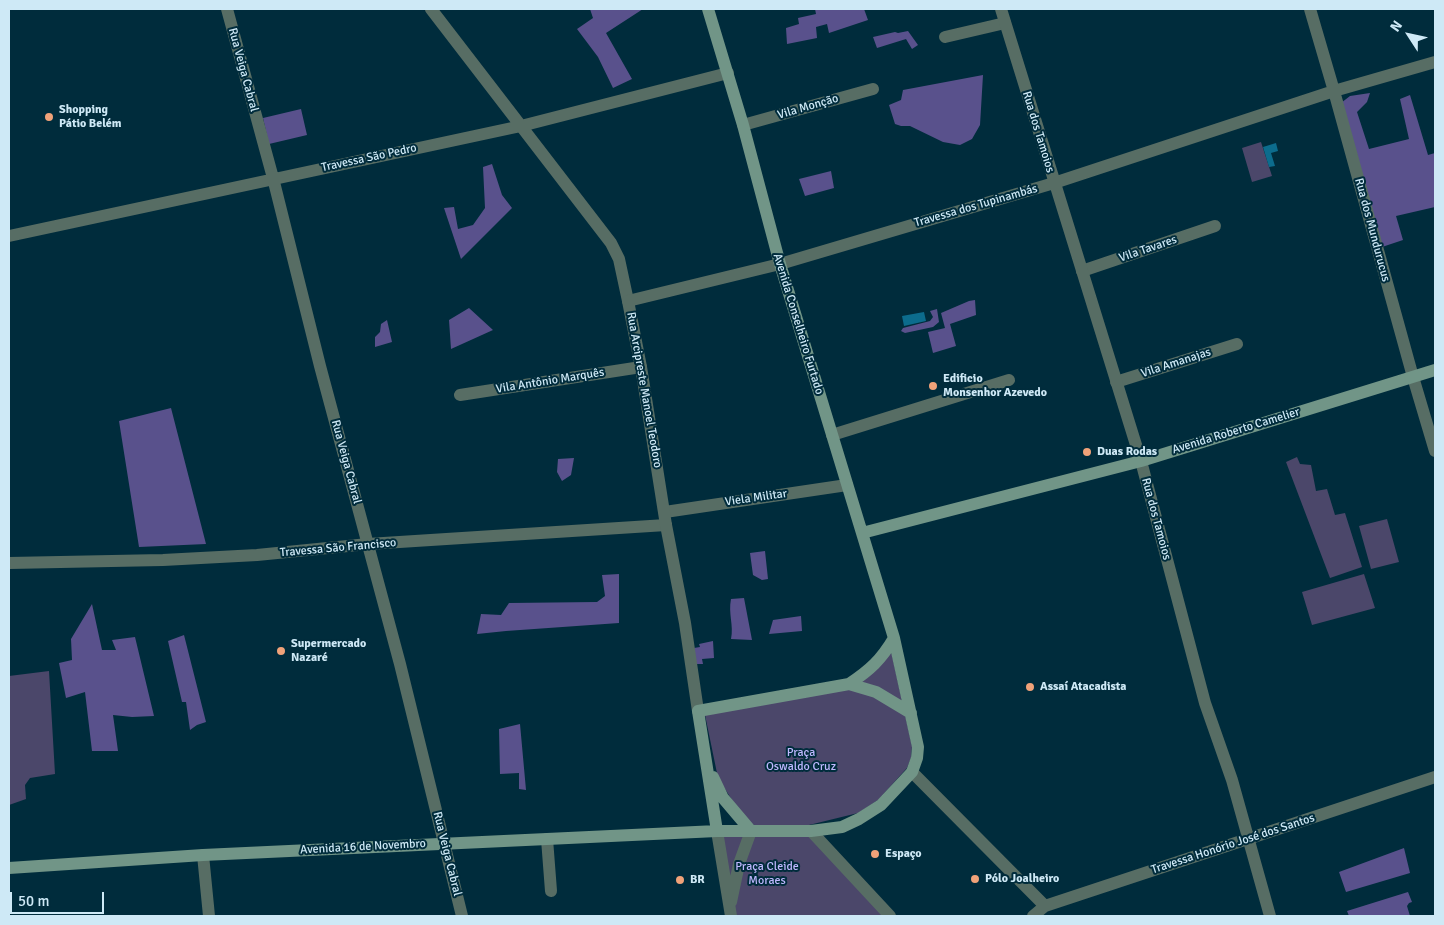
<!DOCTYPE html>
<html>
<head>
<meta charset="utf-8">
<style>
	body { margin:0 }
	#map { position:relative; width:1444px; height:925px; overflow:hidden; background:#002c3c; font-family:Signika,sans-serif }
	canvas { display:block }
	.frame { position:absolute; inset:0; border:10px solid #cee9f6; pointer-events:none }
	.north { position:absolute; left:1384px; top:10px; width:50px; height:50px; -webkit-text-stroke:4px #002c3c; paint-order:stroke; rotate:305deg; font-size:14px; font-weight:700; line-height:20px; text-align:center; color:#cee9f6 }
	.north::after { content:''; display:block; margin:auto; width:18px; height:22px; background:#cee9f6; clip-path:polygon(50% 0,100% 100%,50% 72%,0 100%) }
	.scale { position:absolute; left:10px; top:892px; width:94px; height:22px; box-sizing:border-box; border:2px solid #cee9f6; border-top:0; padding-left:6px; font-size:15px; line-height:18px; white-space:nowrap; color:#cee9f6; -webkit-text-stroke:4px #002c3c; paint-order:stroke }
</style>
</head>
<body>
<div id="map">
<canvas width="1444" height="925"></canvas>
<div class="frame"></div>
<div class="north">N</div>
<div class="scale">50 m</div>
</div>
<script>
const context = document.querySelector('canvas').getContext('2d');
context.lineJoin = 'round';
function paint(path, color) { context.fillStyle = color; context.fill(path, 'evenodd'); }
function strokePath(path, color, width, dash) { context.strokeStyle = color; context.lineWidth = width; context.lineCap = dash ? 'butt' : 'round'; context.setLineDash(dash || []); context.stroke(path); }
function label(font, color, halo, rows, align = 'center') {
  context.font = font + ' Signika,sans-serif'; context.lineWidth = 4; context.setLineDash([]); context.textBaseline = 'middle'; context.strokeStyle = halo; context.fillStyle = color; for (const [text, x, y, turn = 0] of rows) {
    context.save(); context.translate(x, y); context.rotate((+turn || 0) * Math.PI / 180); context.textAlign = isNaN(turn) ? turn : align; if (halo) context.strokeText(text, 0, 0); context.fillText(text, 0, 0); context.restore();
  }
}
paint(new Path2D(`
	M1261,142L1272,176L1252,182L1242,148Z
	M1297,457L1300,464L1311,465L1316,491L1327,489L1335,515L1345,513L1362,567L1330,578L1286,462Z
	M1387,519L1399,562L1371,569L1359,526Z
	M1364,574L1375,608L1312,625L1302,592Z
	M890,646L912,746L911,758L907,768L878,800L858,813L809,825L755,826L743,817L718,778L704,710L850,685Z
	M49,671L55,774L30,778L25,785L26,799L9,805V676Z
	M811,831L890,916H731L717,834Z`), '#4b476a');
paint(new Path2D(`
	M590,9H643L606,33L632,79L613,88L598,57L577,29L593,18Z
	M815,9H864L868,20L829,33L827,24L816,27L817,38L787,44L786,28L799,24L798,18L816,14Z
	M908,31L918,45L912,49L906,39L877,48L873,37L895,32L898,33Z
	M983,75L980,125L972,139L960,145L943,142L910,126H901L895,124L889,105L901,100L903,90Z
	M1370,93L1367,102L1357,112L1369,149L1409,139L1400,99L1410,95L1428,155L1435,153V207L1396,216L1403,240L1382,247L1341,103L1350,96Z
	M301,109L307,135L269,144L263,118Z
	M492,164L502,195L512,208L461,259L444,208L454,207L458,229L473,225L485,208L483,167Z
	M831,171L834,188L805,196L799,179Z
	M975,300L976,315L950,324L956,346L933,353L928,332L945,328L941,313L969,301Z
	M469,308L493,330L451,349L449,320Z
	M937,309L939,322L933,327L905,333L901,331L903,328L930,321L933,317L930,311Z
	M387,320L392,342L375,347V337L380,332L381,324Z
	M171,408L206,544L139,547L119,421Z
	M574,458L571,475L562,481L557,472L558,459Z
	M765,551L768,579L762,580L753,575L750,553Z
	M619,574V623L506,631L477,634L481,614L501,615L509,603L597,602L605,596L602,575Z
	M744,598L752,640L731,639C734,625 728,614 731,599Z
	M92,604L102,650H116L112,640L135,637L154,716L132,717L113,715L118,751H92L85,692L66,698L59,663L72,660L71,639Z
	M801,616L802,631L769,634L773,620Z
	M184,635L206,722L197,725L190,730L186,702H182L168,641Z
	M713,641L714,658L702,659L703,664H696L694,648L700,647L699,644Z
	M520,724L526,790L519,789V773L500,774L499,729Z
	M1404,848L1410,873L1346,892L1339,872Z
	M1408,892L1412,902L1409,903L1407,906L1410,916H1349L1347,911Z`), '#59518c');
paint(new Path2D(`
	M1276,143L1278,151L1271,153L1275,166L1269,167L1263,147Z
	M924,312L926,321L904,326L902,316Z`), '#0c6c8d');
strokePath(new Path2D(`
	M227,9L273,178L320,366L400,664L462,916
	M431,9L611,243L619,259L628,301
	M945,37L1005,23
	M743,125L873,89
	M9,236L521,126L728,73
	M1082,271L1215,226
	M1413,377L1435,451
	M1116,382L1237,344
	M460,395L641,367
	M832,435L1009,380
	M665,512L847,485
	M9,563L163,560L257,555L368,544L666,525
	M912,772L1045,906
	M811,831L890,916
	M547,839L551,891
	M203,855L209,916
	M1033,916L1045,906L1435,777`), '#576d64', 12);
strokePath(new Path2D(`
	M1001,9L1141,461L1205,703L1232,780L1270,916
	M1310,9L1334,91L1413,377
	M698,711L685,623L666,525L641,367L628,301L780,264L1054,183L1334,91L1435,62
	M717,831L731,916
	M731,902L739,864L751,831`), '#576d64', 12);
strokePath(new Path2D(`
	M862,533L1141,461L1435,370
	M849,684L876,692L911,713
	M713,777L723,798L751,831
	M717,831L698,711L849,684C870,670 881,660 894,638
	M9,868L203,855L547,839L717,831H811L842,827L859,819L881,805L912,772L917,758L918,747L894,638L780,264L743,125L708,9`), '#719587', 12);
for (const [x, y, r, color] of [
	[49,117,5,"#f0a279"],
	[933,386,5,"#f0a279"],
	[1087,452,5,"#f0a279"],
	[281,651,5,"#f0a279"],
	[1030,687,5,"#f0a279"],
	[875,854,5,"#f0a279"],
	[975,879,5,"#f0a279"],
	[680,880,5,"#f0a279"]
]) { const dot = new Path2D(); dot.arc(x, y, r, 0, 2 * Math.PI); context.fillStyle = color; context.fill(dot); strokePath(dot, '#002c3c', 2); }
label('12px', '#cee9f6', '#002c3c', [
	["Rua Veiga Cabral",243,70,75],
	["Vila Monção",808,107,-16],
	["Rua dos Tamoios",1038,132,73],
	["Travessa São Pedro",369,158,-12],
	["Travessa dos Tupinambás",976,206,-16],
	["Rua dos Mundurucus",1372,230,75],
	["Vila Tavares",1148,249,-19],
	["Avenida Conselheiro Furtado",798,324,73],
	["Vila Amanajas",1176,363,-18],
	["Vila Antônio Marquês",550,381,-9],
	["Rua Arcipreste Manoel Teodoro",644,390,80],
	["Avenida Roberto Camelier",1236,431,-17],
	["Rua Veiga Cabral",346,462,75],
	["Viela Militar",756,498,-8],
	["Rua dos Tamoios",1156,519,75],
	["Travessa São Francisco",338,548,-5],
	["Travessa Honório José dos Santos",1233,844,-18],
	["Avenida 16 de Novembro",363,847,-3],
	["Rua Veiga Cabral",447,854,76]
]);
label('bold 12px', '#cee9f6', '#002c3c', [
	["Shopping",59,110],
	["Pátio Belém",59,124],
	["Edificio",943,379],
	["Monsenhor Azevedo",943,393],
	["Duas Rodas",1097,452],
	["Supermercado",291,644],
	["Nazaré",291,658],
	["Assaí Atacadista",1040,687],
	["Espaço",885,854],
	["Pólo Joalheiro",985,879],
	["BR",690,880]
], 'left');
label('12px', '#bfb8ff', '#002c3c', [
	["Praça",801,753],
	["Oswaldo Cruz",801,767],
	["Praça Cleide",767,867],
	["Moraes",767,881]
]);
</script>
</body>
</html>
